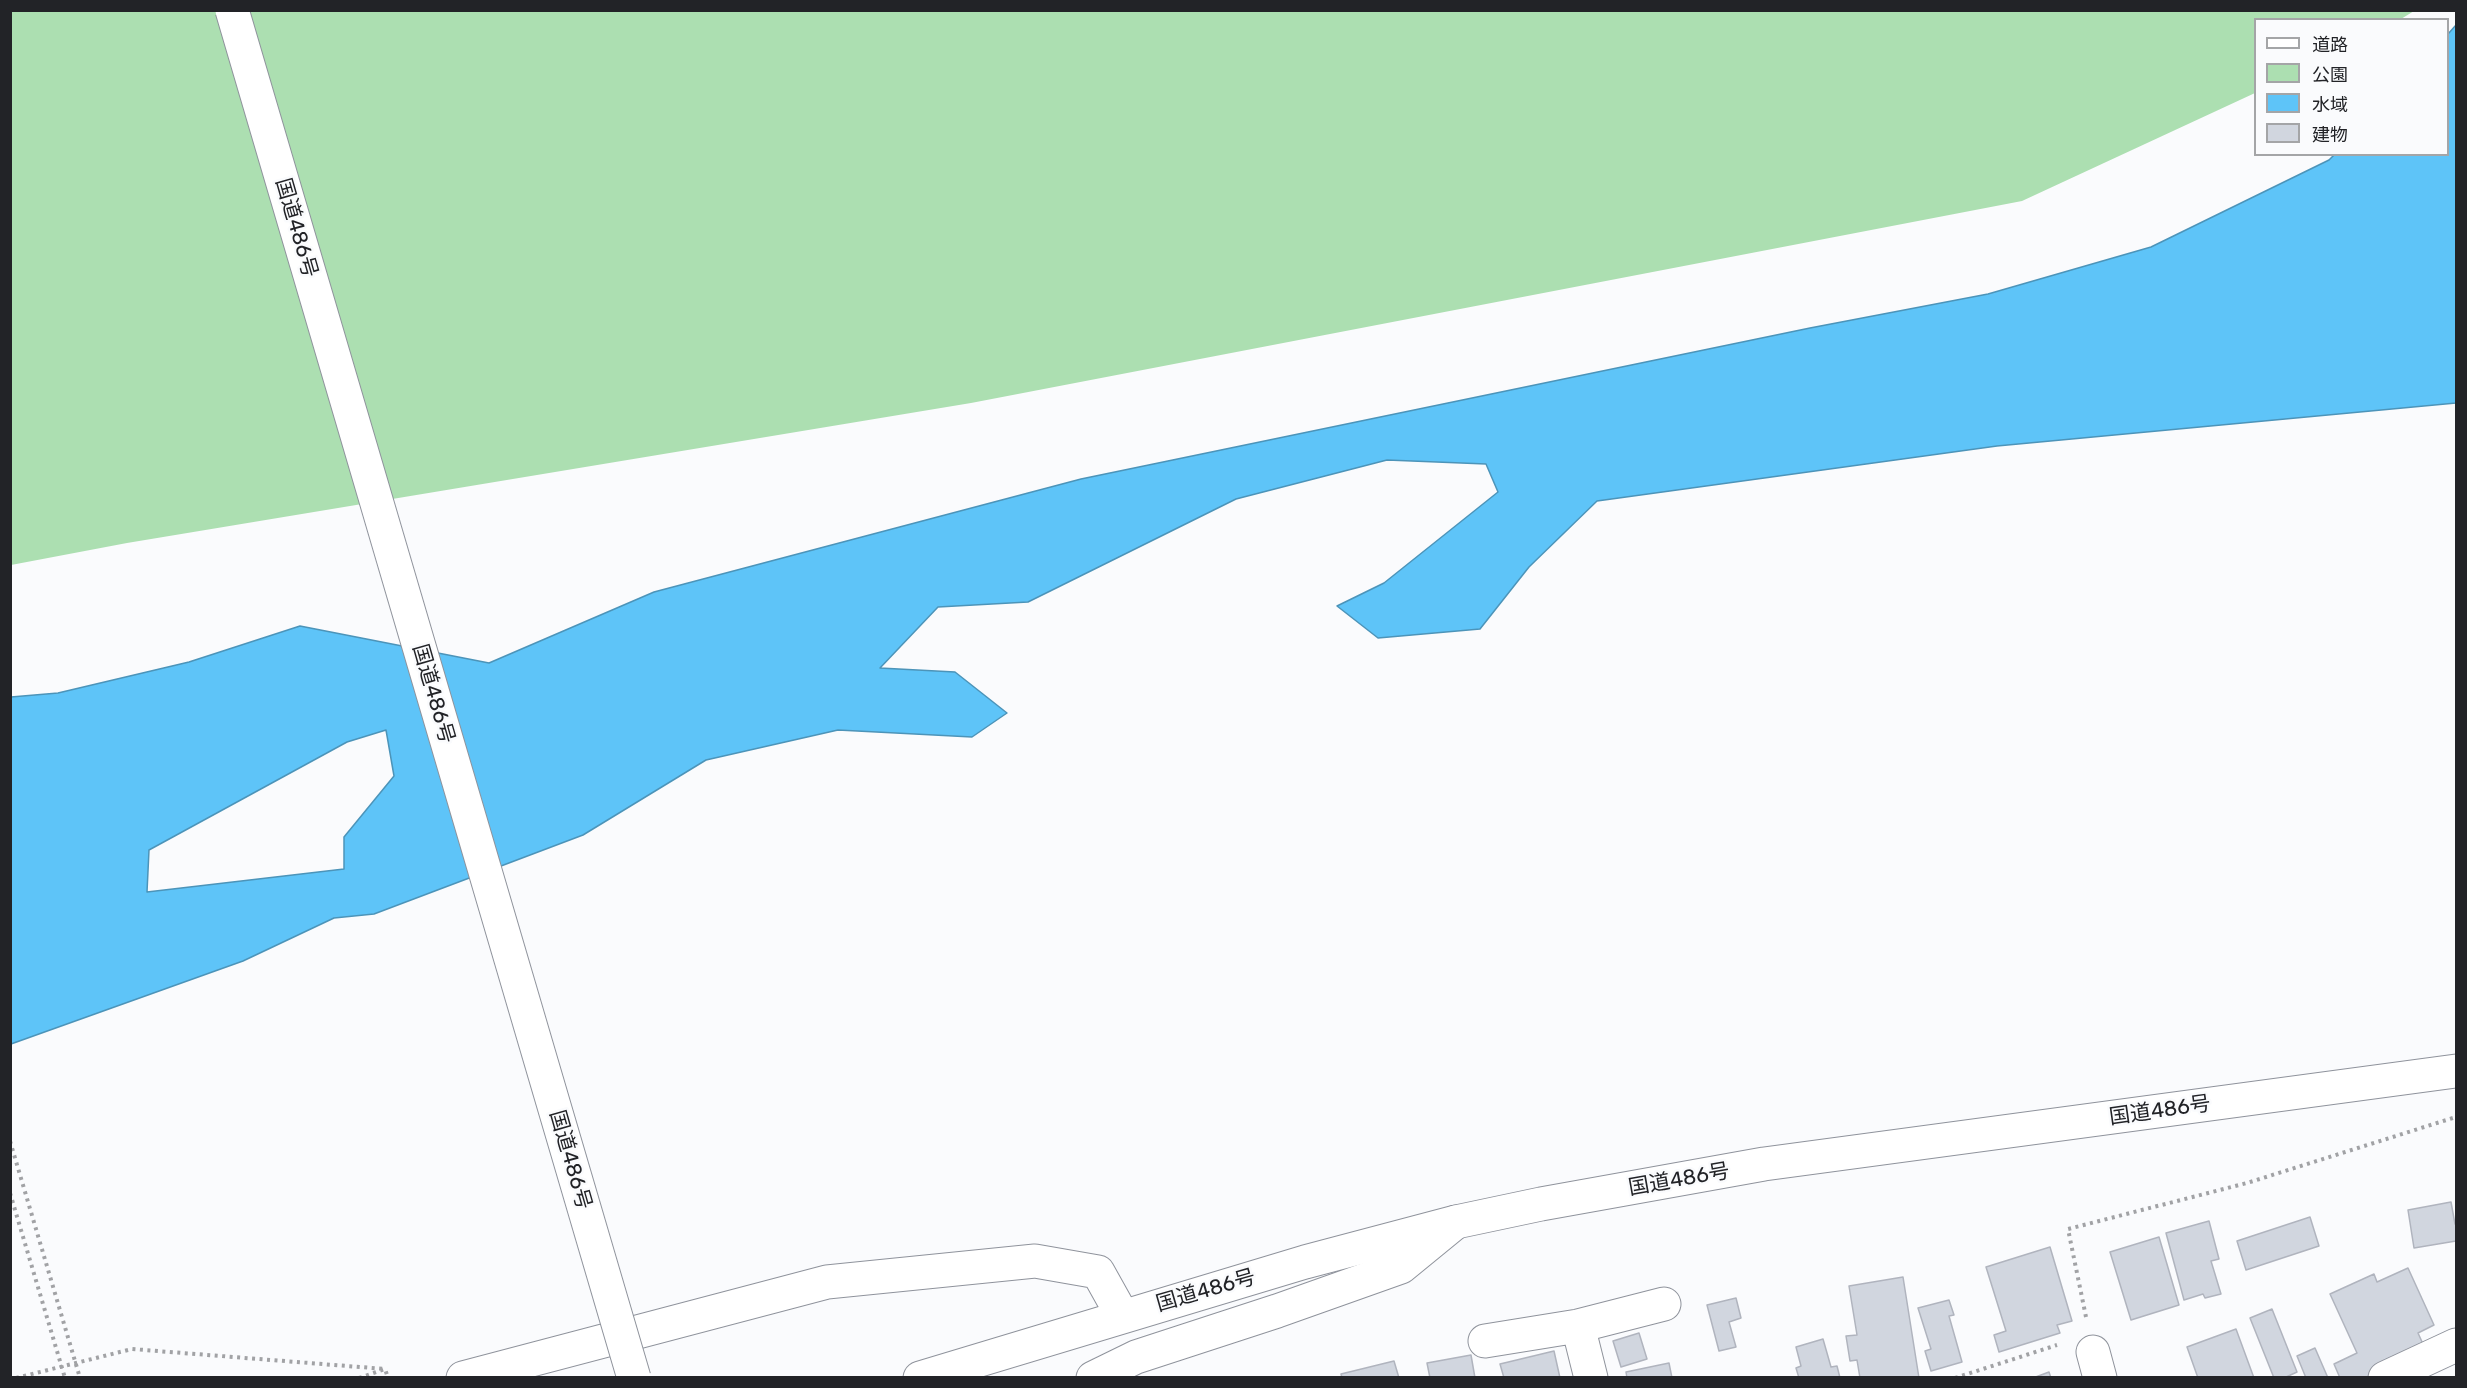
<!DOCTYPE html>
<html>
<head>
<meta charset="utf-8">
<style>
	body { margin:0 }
	#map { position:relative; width:2467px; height:1388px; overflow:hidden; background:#fafbfd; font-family:Rubik,"Noto Sans JP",sans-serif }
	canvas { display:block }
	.frame { position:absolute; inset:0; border:12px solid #222327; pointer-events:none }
	.legend { position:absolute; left:2254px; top:18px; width:195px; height:138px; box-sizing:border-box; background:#fafbfd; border:2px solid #a4a5a7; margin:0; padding:8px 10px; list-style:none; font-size:18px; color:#222327 }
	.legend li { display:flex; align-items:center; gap:12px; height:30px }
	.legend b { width:30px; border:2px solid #a4a5a7 }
</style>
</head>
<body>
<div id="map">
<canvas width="2467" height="1388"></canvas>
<div class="frame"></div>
<ul class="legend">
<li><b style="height:8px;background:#fff"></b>道路</li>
<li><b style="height:16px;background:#acdfb1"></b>公園</li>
<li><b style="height:16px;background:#5ec4f8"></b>水域</li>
<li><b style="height:16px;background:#d1d6df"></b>建物</li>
</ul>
</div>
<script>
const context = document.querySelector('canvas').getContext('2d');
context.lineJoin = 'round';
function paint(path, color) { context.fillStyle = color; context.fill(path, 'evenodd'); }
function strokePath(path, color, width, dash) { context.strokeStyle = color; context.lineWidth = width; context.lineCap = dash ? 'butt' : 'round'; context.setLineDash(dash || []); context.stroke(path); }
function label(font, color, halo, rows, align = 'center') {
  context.font = font + ' Rubik,"Noto Sans JP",sans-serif'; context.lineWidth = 5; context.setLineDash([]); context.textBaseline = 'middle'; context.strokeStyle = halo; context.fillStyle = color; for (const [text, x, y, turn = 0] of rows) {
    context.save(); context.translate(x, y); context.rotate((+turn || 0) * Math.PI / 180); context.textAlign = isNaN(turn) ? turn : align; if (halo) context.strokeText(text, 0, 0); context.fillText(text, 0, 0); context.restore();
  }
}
paint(new Path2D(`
	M11,11H2414L2401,19L2256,20L2255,93L2022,201L971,403L127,543L11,565Z`), '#acdfb1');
const water = new Path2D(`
	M2456,25V403L1997,446L1597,501L1529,567L1480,629L1378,638L1337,606L1384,583L1498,492L1486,464L1387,460L1236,499L1028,602L938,607L880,668L955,672L1007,713L972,737L838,730L706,760L583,835L374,914L334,918L243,961L11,1044V697L58,693L189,662L300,626L489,663L654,592L1081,479L1810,328L1988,294L2151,247L2329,160L2334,155L2448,154V34ZM386,730L394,776L344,837V869L147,892L149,850L347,742Z`);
paint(water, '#5ec4f8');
strokePath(water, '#4c94b9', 1.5);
const building = new Path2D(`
	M2451,1202L2455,1224L2456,1223V1241L2414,1248L2408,1210Z
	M2310,1217L2319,1246L2246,1270L2237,1241Z
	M2209,1221L2219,1259L2211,1261L2221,1294L2205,1298L2203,1294L2184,1300L2166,1233Z
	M2159,1237L2179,1305L2131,1320L2110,1252Z
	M2050,1247L2072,1321L2057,1325L2060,1333L1999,1352L1994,1335L2006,1331L1986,1267Z
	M2408,1268L2434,1325L2418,1333L2423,1344L2370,1378H2340L2334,1364L2357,1353L2330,1294L2374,1274L2377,1282Z
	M1903,1277L1919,1378H1860L1857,1360L1850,1361L1846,1336L1857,1335L1849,1286Z
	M1736,1298L1741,1318L1729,1322L1736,1347L1719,1351L1707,1305Z
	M1949,1300L1954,1315L1949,1316L1962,1362L1931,1371L1925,1351L1931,1349L1918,1308Z
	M2272,1309L2297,1372L2284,1378H2274L2250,1318Z
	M2236,1329L2254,1378H2198L2187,1347Z
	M1639,1333L1647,1359L1621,1367L1613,1341Z
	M1823,1339L1831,1367L1837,1366L1840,1378H1799L1796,1368L1801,1366L1796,1347Z
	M2315,1348L2328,1378H2306L2297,1356Z
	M1554,1351L1560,1378H1504L1500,1364Z
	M1471,1355L1475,1378H1430L1427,1363Z
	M1394,1361L1399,1378H1342L1341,1374Z
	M1669,1363L1672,1378H1627L1626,1372Z
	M2049,1372L2051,1378H2033Z`);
paint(building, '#d1d6df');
strokePath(building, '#b0b4be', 1.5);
const minor = new Path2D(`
	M1578,1326L1591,1378
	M1485,1341L1578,1326L1664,1304
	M2093,1352L2100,1378
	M463,1378L827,1282L1035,1261L1098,1272L1122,1315
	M1093,1378L1136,1357L1277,1311L1401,1267L1456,1222
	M2385,1378L2456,1345`);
const highway = new Path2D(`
	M920,1378L1305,1262L1456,1222L1541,1204L1764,1164L2456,1071`);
strokePath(minor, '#8f939c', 35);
strokePath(highway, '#8f939c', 35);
strokePath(new Path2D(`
	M2086,1317L2068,1229L2247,1183L2456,1117
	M16,1378L132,1349L385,1369
	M359,1378L385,1369L388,1378
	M1955,1378L2057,1345`), '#a1a2a5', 4, [3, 4.5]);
strokePath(minor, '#fff', 33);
strokePath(highway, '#fff', 33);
const highwayBridge = new Path2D(`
	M232,10L634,1378`);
strokePath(highwayBridge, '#8f939c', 35, []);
strokePath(new Path2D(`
	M10,1141L80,1378
	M10,1193L65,1378`), '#a1a2a5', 4, [3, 4.5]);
strokePath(highwayBridge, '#fff', 33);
label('21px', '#222327', '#fafbfd', [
	["国道486号",296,228,74],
	["国道486号",433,694,74],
	["国道486号",2160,1111,-8],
	["国道486号",570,1160,74],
	["国道486号",1679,1180,-10],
	["国道486号",1206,1291,-16]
]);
</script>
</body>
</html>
